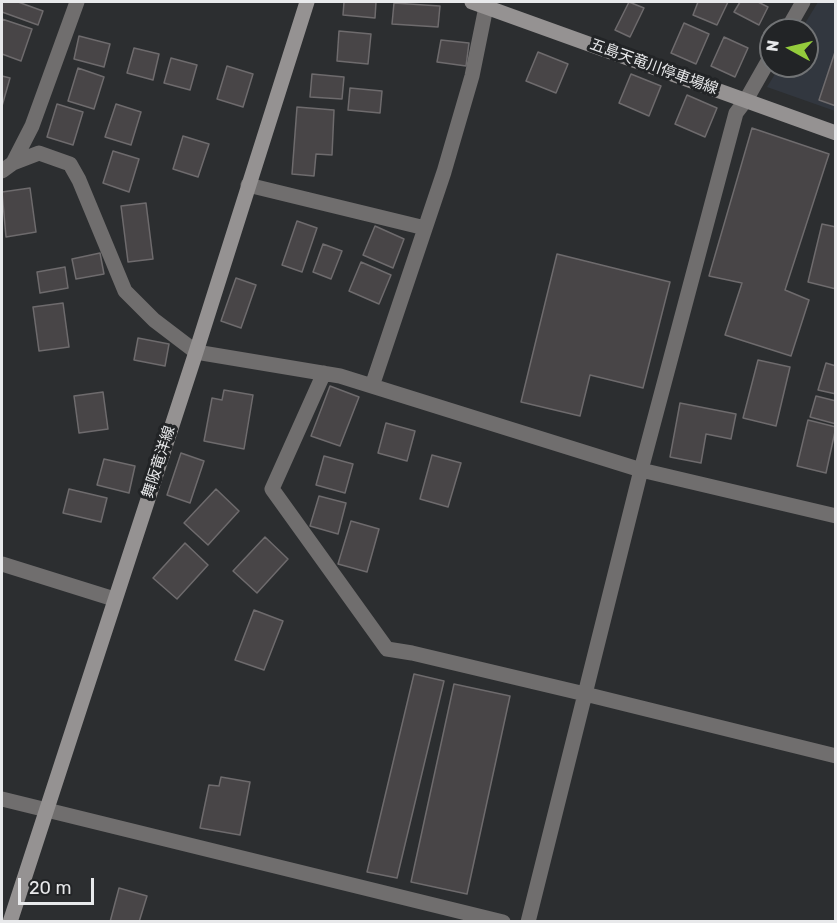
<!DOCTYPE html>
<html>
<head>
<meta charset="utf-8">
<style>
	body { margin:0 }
	#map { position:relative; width:837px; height:923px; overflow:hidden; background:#2c2e30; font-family:Rubik,sans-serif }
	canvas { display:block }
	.frame { position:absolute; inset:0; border:3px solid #e8e9eb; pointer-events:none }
	.north { position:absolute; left:759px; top:18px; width:60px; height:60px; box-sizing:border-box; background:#222426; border:2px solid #717375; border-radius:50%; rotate:278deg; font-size:16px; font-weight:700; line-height:24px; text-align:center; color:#e8e9eb }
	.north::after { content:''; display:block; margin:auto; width:21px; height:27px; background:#94cc3c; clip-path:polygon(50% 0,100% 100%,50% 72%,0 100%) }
	.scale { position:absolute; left:18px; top:878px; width:76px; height:27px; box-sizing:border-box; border:3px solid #e8e9eb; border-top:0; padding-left:8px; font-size:18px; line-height:21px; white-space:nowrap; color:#e8e9eb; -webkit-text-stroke:4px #222426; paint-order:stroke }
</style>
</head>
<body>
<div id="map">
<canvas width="837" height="923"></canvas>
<div class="frame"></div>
<div class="north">N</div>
<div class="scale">20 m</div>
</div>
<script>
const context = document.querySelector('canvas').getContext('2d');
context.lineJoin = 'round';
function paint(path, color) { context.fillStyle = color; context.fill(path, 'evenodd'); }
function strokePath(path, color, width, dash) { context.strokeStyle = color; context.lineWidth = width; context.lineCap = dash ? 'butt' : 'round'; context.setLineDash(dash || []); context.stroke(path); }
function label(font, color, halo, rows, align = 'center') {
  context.font = font + ' Rubik,"Noto Sans JP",sans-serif'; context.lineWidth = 6; context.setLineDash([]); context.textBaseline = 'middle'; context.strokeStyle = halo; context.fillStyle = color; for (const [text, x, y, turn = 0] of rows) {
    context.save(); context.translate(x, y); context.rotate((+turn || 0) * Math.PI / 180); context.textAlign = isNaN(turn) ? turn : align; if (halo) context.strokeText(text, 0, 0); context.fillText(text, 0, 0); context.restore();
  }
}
paint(new Path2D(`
	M818,2H835V111L767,87L780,66H807V30H801Z`), '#32373f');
const building = new Path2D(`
	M2,2H18L43,11L38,25L2,12Z
	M344,2H376L375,18L343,15Z
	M629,2L644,8L630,37L615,30Z
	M698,2H728L717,25L693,15Z
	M740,2H758L768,7L759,25L734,12Z
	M394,3L440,6L438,27L392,24Z
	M2,19L32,29L21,61L2,54Z
	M684,23L709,34L696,64L671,53Z
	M339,31L371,34L368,64L337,61Z
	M79,36L110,44L104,67L74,59Z
	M724,37L748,48L735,77L711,66Z
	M441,40L469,43L466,66L437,62Z
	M134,48L159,54L153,80L127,73Z
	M836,49V106L819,100Z
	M538,52L568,64L556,93L526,81Z
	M171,58L197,65L190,90L164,83Z
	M227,66L253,74L243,107L217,99Z
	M78,68L104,77L94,109L68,101Z
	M312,74L344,77L342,99L310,97Z
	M631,74L661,86L649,116L619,103Z
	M2,76L10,78L2,106Z
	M350,88L382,91L380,113L348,110Z
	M687,95L717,108L705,137L675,124Z
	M57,104L83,112L73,145L47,137Z
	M116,104L141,112L131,145L105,137Z
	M297,107L334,110L332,155L316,154L314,176L292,174Z
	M752,128L829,154L785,290L809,300L791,356L725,335L742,283L709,276Z
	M183,136L209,144L198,177L173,169Z
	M113,151L139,159L129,192L103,183Z
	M30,188L36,232L6,237L2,192Z
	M146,203L153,259L128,262L121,206Z
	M297,221L317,228L302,272L282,265Z
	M822,224L836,227V289L808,282Z
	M375,226L404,239L393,268L363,255Z
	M323,244L342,251L331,279L313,272Z
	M100,253L104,274L76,279L72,259Z
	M557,254L670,282L643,388L590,375L580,416L521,402Z
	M361,262L391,275L379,304L349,291Z
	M65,267L68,288L40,293L37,272Z
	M236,278L256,285L241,328L221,321Z
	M63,303L69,347L39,351L33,307Z
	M138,338L169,344L165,366L134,360Z
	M758,360L790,367L776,426L743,418Z
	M826,363L836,366V394L818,390Z
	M330,386L359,397L340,446L311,436Z
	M224,390L253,395L244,449L204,441L212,398L222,400Z
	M103,392L108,429L79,433L74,396Z
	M816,396L836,401V424L810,417Z
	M680,403L736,414L731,439L706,434L701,463L670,457Z
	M808,420L836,427L826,473L797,466Z
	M386,423L415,431L407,461L378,453Z
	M181,453L204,461L190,503L167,495Z
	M432,455L461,463L448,507L420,499Z
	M324,456L353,464L345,493L316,485Z
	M104,459L135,466L129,493L97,485Z
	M69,489L107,498L101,522L63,513Z
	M216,489L239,511L208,545L184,523Z
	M319,496L346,503L338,534L310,526Z
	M351,521L379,529L367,572L338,564Z
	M265,537L288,559L257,593L233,571Z
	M185,543L208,565L177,599L153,578Z
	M254,610L283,621L264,670L235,660Z
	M414,674L444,681L397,878L367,872Z
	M454,684L510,696L467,894L411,882Z
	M221,777L250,782L240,835L200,828L209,785L219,786Z
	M119,888L147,896L139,922H110Z`);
paint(building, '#484547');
strokePath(building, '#6e6b6d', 1.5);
strokePath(new Path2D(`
	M787,30L803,2
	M13,163L39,153L70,164L79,180L125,291L154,320L196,352L340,376L641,470L836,516
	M2,171L13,163L32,126L77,2
	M248,185L425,228
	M324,373L272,489L387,649L412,653L585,694L836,756
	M372,386L444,172L472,76L486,7
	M2,564L114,599
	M2,799L503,922
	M528,922L641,470L736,113L746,100L771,56`), '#706e6e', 15);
strokePath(new Path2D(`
	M472,2L836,133
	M10,922L196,352L307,2`), '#959292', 15);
label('15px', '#e8e9eb', '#222426', [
	["五島天竜川停車場線",654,67,20],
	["舞阪竜洋線",159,462,-72]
]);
</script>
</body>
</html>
